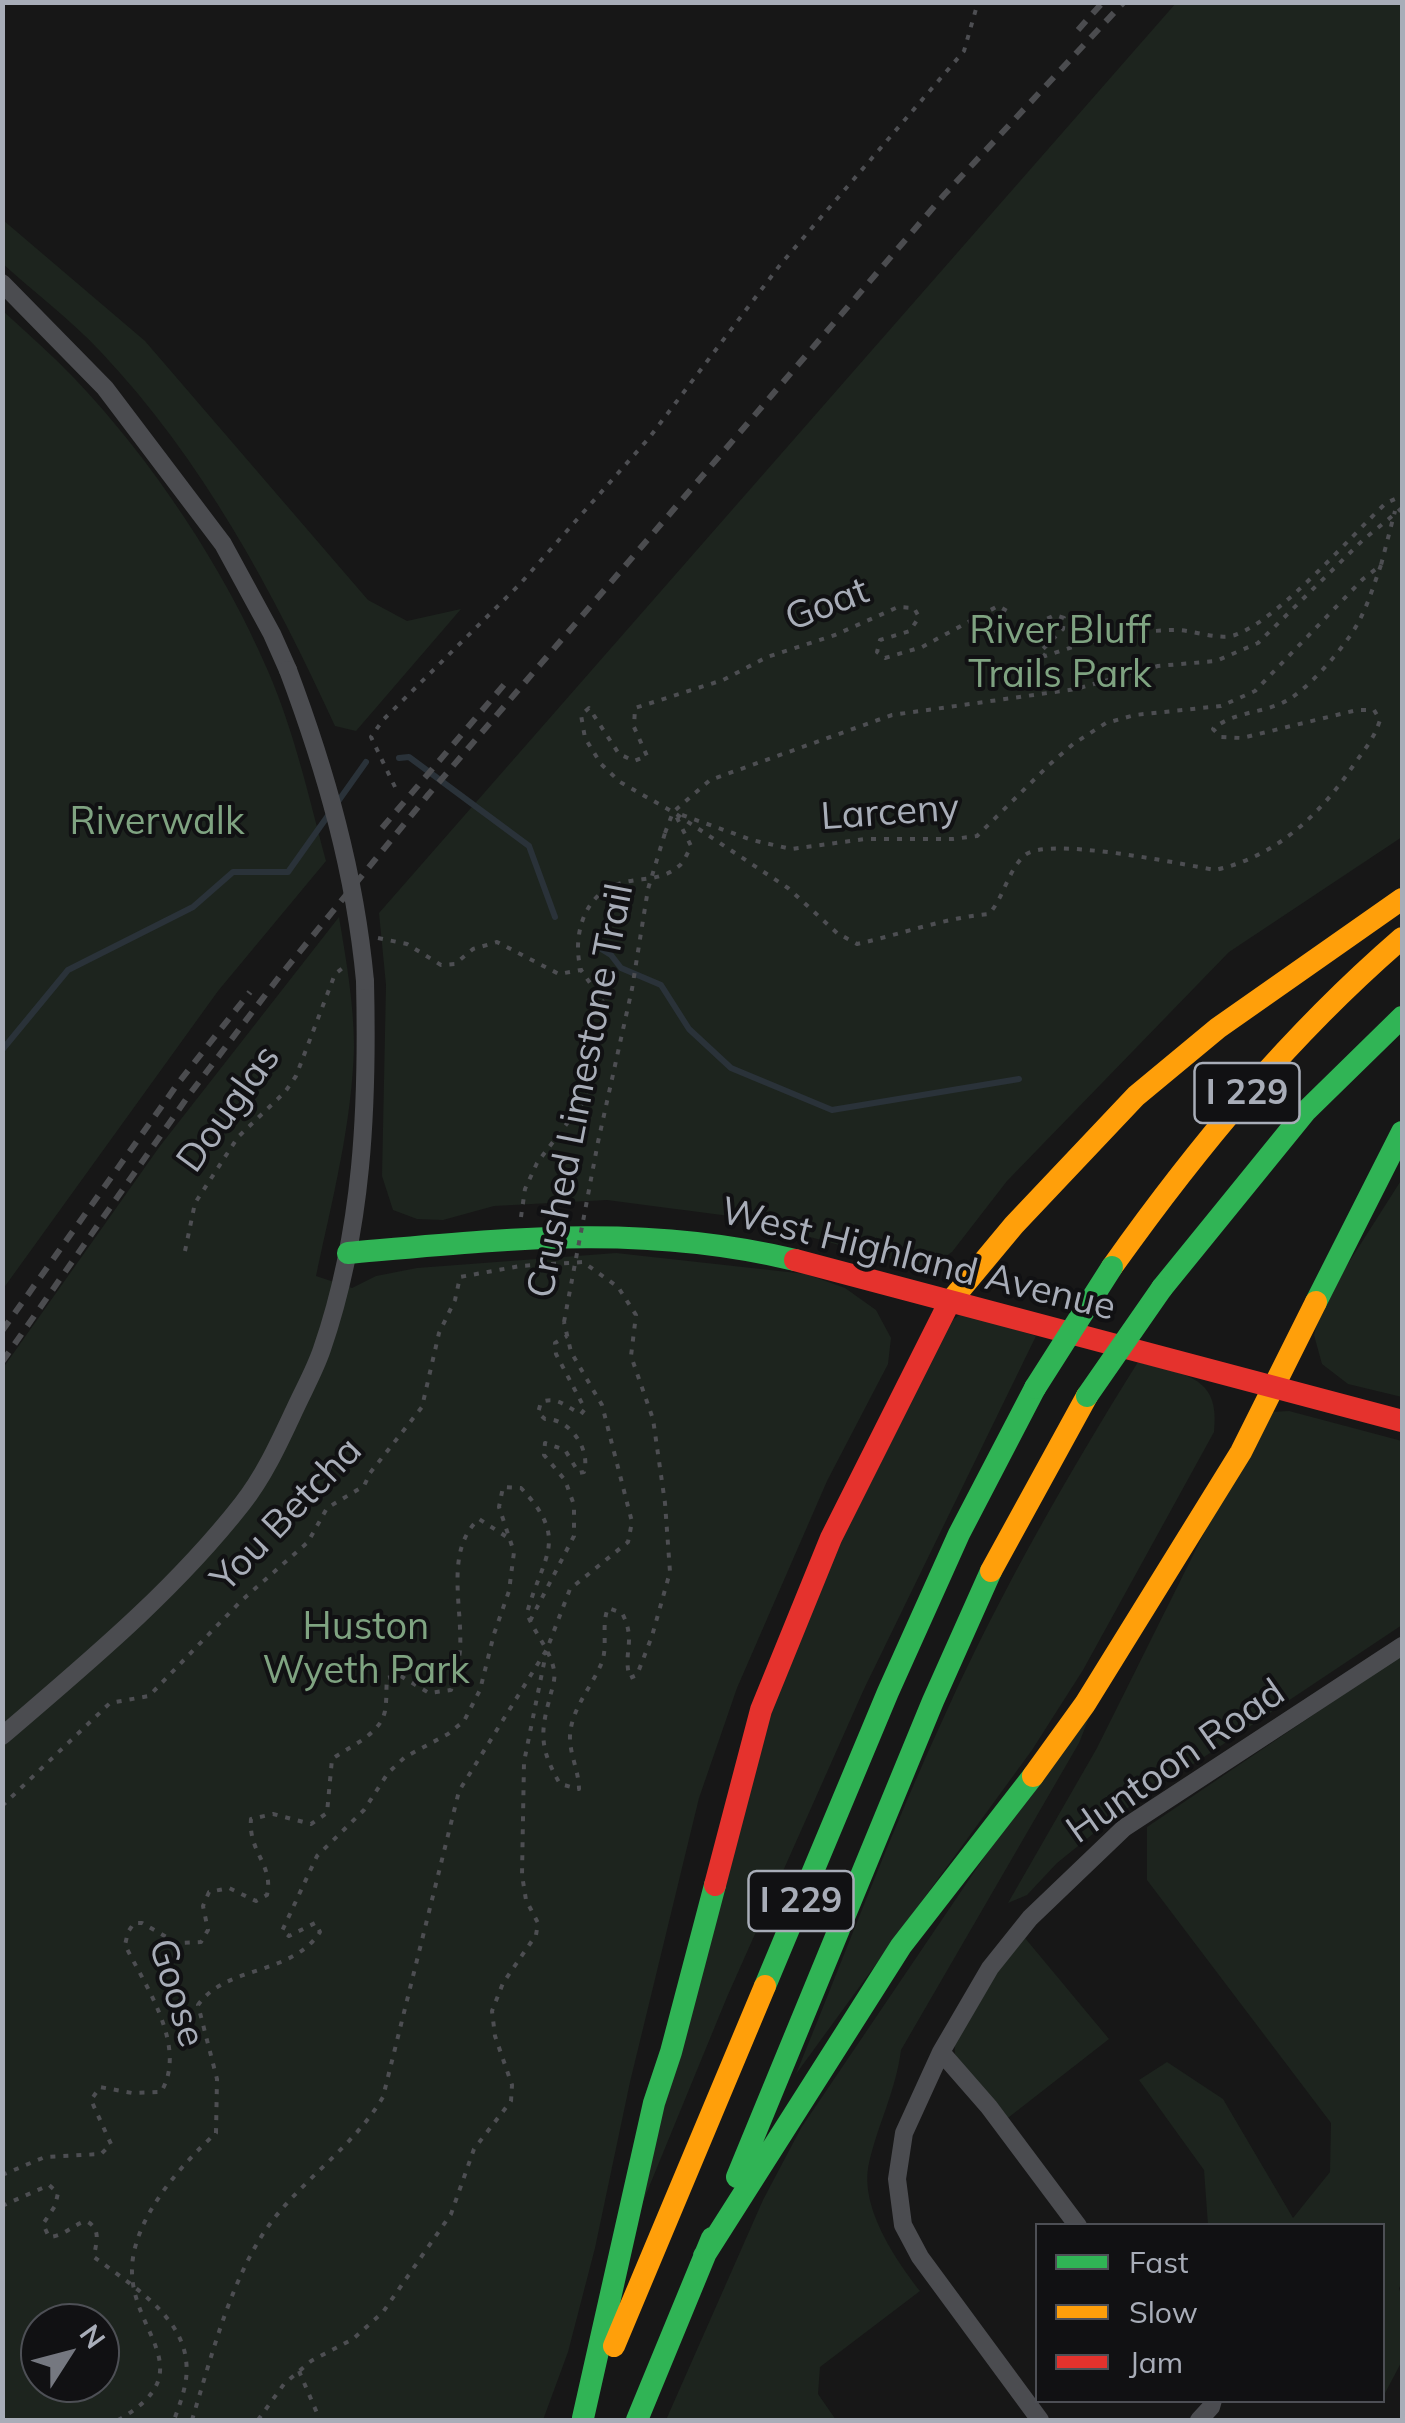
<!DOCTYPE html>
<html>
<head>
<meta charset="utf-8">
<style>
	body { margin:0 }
	#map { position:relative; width:1405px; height:2423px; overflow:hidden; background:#171717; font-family:Mulish,sans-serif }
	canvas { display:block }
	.frame { position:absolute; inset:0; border:5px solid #a8adb8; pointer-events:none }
	.legend { position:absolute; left:1035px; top:2223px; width:350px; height:180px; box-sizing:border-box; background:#111113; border:2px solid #4d4f55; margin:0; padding:12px 18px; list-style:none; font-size:30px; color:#a8adb8 }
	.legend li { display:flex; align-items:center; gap:20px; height:50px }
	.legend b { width:50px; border:2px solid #4d4f55 }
	.north { position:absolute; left:20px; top:2303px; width:100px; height:100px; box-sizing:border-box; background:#111113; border:2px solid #4d4f55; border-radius:50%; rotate:54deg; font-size:28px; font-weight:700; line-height:40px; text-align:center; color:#a8adb8 }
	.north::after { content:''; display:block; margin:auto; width:35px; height:45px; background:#757880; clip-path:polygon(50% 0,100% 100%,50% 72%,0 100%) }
</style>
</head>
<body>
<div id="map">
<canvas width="1405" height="2423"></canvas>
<div class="frame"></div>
<ul class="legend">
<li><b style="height:12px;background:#30b455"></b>Fast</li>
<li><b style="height:12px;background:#ff9f0a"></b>Slow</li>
<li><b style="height:12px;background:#e5322d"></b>Jam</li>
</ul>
<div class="north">N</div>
</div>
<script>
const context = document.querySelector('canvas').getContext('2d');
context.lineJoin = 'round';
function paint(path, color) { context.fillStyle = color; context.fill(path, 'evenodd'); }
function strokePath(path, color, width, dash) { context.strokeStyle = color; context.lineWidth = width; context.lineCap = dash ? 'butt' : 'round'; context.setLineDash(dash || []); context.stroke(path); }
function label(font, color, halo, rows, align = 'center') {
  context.font = font + ' Mulish,sans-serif'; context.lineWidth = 8; context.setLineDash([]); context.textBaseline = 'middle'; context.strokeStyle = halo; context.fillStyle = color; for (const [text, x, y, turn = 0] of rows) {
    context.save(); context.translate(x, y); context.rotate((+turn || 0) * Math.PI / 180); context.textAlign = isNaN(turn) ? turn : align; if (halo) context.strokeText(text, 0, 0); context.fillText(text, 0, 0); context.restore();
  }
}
paint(new Path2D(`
	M1176,3H1402V837L1229,952L1007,1181L952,1252L927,1269L737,1217L607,1200L494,1206L443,1220L417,1219L393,1210L382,1176L386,985L379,913Z
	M3,220L145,341L368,600L407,621L461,609L356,731L335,726C273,591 203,460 100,351C71,320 35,293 3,264Z
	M3,311C27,333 52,355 75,379C152,460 224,568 268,671C294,731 309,797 326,861L218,991L3,1289Z
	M339,917C346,959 354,1004 354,1047C352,1124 332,1201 316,1276L352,1288L376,1276L417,1268L616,1253L806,1274L845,1288L876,1310L891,1338L888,1364L827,1481L737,1688L699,1798L630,2082L595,2248L568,2352L543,2420H3V1368L160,1146ZM40,2323H100V2383H40Z
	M1402,1179V1397L1348,1384L1322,1364L1314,1335L1323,1303Z
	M962,1313L1036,1336L864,1689L727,1997L633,2226L732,1783L935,1333Z
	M1138,1362C1183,1375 1221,1374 1214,1432L1083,1670L1032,1750L796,2074C846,1952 892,1828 948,1708C1003,1588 1068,1474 1138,1362Z
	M1289,1411L1402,1441V1625L1114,1817L1057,1863L1027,1895L1008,1903L1097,1748L1221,1499L1271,1412Z
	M1402,1655V2284L1399,2288L1402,2299V2361L1383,2397L1382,2226L1208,2225L1204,2170L1139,2080L1167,2062L1223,2099L1293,2218L1330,2172L1331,2123L1147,1880V1827Z
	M1104,1680L1079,1743L901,2050C896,2090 878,2124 869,2163C859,2206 895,2259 920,2291L820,2367L818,2394L836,2420H666L763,2200L801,2128Z
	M1025,1938L1109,2039L1004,2121C990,2103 971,2085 959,2065C938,2029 1003,1965 1025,1938Z`), '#1d241e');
strokePath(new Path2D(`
	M399,758L409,757L529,846L555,917
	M593,944L611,955L621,968L661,985L689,1029L731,1068L832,1110L1019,1079
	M2,1050L68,970L193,907L233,872H288L366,762`), '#2a3239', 6);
strokePath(new Path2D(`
	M1381,565C1374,584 1368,605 1358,623C1346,645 1313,684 1291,698C1267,714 1235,710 1213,729L1221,737L1242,738L1357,710H1374L1380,720C1374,739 1364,750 1353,766C1319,816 1275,857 1215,870C1181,864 1048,836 1025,855C1008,870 1004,897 989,914C944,918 902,934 857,944L837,933L788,888L673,812L620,782L601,764L585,738L581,715L589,708L619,754L634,761L647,756L634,727L635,708L723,680L767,657L835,635L898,607L914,608L919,617L910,631L880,640L877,652L885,658L922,647L998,606L1007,611L997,626L995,636L1003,639L1055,615L1064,618L1063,629L1040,652L1045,656C1086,642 1129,631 1173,630C1192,629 1217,641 1235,635C1278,620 1350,537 1386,503L1402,496
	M395,787L371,737L383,720L520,584L649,438L780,265L964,51L978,2
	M682,815L752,840L791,849L865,839H953L977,836L1049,765L1073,744L1106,723L1135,715L1221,706L1255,691L1363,579L1381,565L1395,511
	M665,833L673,812L710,780L892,715L1076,689L1158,666L1216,661L1258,643L1363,540L1402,508
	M378,938L407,944L441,965L455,964L473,949L497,942L559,974L581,970C572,938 583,895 618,884C638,877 661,882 679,866C684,862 688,852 691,846L676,816
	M521,1217L525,1189L537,1163L584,1101L605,1023L603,1002L581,970
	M185,1251L195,1203L238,1137L285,1092L296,1076L335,974L344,967
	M530,1621L574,1536V1505L565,1480L544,1455L545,1443L565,1450L579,1473L584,1472C591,1449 569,1418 545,1419L538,1413L541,1402C558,1396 566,1407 581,1414L585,1409L556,1354L555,1343L567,1336
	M2,1806L110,1703L149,1696L241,1601L308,1542L327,1508L364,1486L370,1473L422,1407L439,1333L455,1300L460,1277L520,1266L583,1262L618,1287L636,1315L631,1356L653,1419L665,1503L670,1572L652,1636L637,1675L630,1678C622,1652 637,1642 622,1613L608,1608C601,1625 608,1645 602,1662C592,1687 572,1707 570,1735C569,1753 579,1771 579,1789L560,1784C542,1752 539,1737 549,1701C551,1691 556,1680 554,1670C550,1649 534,1633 527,1613C543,1555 570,1540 521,1488L503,1487L499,1507L514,1552L509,1591L494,1634L480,1690L464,1721L448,1734L405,1757L388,1773L364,1810L317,1856L282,1931L289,1936L315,1923L320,1932C291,1976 226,1965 198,2005L217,2079L216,2133C181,2165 134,2217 132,2268C130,2333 205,2371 118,2420
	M2,2175L45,2157L101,2154L111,2144L91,2100L100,2087L132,2093L161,2092C188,2047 146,1987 125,1945L128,1932L134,1923H142L177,1943L201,1942L208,1930L203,1906L209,1892L229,1888L256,1901L267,1895C274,1865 248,1852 251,1819L273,1814L311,1824L327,1813L332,1759C350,1746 380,1735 385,1711C387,1700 386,1688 387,1678L399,1675L429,1693L451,1690C454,1677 459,1664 460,1650C463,1608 444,1550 479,1519L510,1539
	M2,2206L49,2185L58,2193L55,2206L43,2224L49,2237C65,2236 72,2225 86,2221C102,2229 96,2242 94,2257C127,2282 181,2314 186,2360C189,2381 181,2401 174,2420
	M299,2371L320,2420
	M192,2420C212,2355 233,2269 276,2216C310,2174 355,2144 383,2097L459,1791L547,1649L570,1589L628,1542L632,1522L602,1405L571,1352L564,1322
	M258,2420L284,2384L311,2361L353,2339L383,2312L451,2214L474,2149L511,2101L512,2085L495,2036L492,2011L503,1983L536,1935L538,1923L526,1900L522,1875L524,1762L546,1653`), '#4d4e52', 4, [5, 8]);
strokePath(new Path2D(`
	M2,283L105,388L223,544L272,634L288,670
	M2,1736C87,1663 173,1592 242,1504C264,1476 279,1443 294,1411C303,1391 315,1370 322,1349C363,1230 368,1106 365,981
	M941,2052L989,2107L1078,2226
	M1040,2420L920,2257L903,2225L897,2179L904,2133L941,2052L990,1968L1030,1918L1124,1828L1402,1646
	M1199,2420L1211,2407L1213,2400`), '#4b4c50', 18);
strokePath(new Path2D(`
	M348,1253C504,1239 641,1223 795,1260
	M1162,1288L1305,1112L1402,1017
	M1316,1302L1402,1132
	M765,1986L888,1692L959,1534L1035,1388
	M737,2177L933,1701L991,1571
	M704,2256L901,1946L1033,1776
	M583,2418L654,2103L671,2052L715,1885
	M637,2420L712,2238`), '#30b455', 22);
strokePath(new Path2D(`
	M1112,1267C1198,1146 1290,1035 1402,938
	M949,1303L1014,1225L1136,1096L1218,1028L1402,899
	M991,1571L1087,1396
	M1033,1776L1085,1704L1241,1452L1316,1302
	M614,2346L765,1986`), '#ff9f0a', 22);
strokePath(new Path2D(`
	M795,1260L1402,1421
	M715,1885L761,1710L831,1538L949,1303`), '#e5322d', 22);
strokePath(new Path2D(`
	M1078,30L1103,2
	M382,828L508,680
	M2,1331L179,1082L250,992
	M2,1362L189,1095L279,977L428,795L944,195L1124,2`), '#4b4c4f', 6, [12, 10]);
strokePath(new Path2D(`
	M564,1322L598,1142L632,989L648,889L665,833`), '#4d4e52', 4, [5, 8]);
strokePath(new Path2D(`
	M288,670C326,771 355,873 365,981`), '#4b4c50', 18);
strokePath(new Path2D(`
	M1035,1388L1112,1267
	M1087,1396L1162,1288`), '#30b455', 22);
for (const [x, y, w] of [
	[1247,1093,105],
	[801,1901,105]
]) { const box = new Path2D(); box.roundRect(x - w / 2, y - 30, w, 60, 8); context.fillStyle = '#111113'; context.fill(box); strokePath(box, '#a8adb8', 2.5); }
label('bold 35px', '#a8adb8', null, [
	["I 229",1247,1093],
	["I 229",801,1901]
]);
label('38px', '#a8adb8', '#111113', [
	["Goat",827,605,-21],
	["Larceny",890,813,-4],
	["Crushed Limestone Trail",581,1091,-79],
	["Douglas",229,1109,-54],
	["West Highland Avenue",918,1260,14],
	["You Betcha",287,1515,-46],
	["Huntoon Road",1176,1762,-35],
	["Goose",176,1993,73]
]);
label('38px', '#7fa381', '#111113', [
	["River Bluff",1060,632],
	["Trails Park",1060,676],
	["Riverwalk",157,823],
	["Huston",366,1628],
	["Wyeth Park",366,1672]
]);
</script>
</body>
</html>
